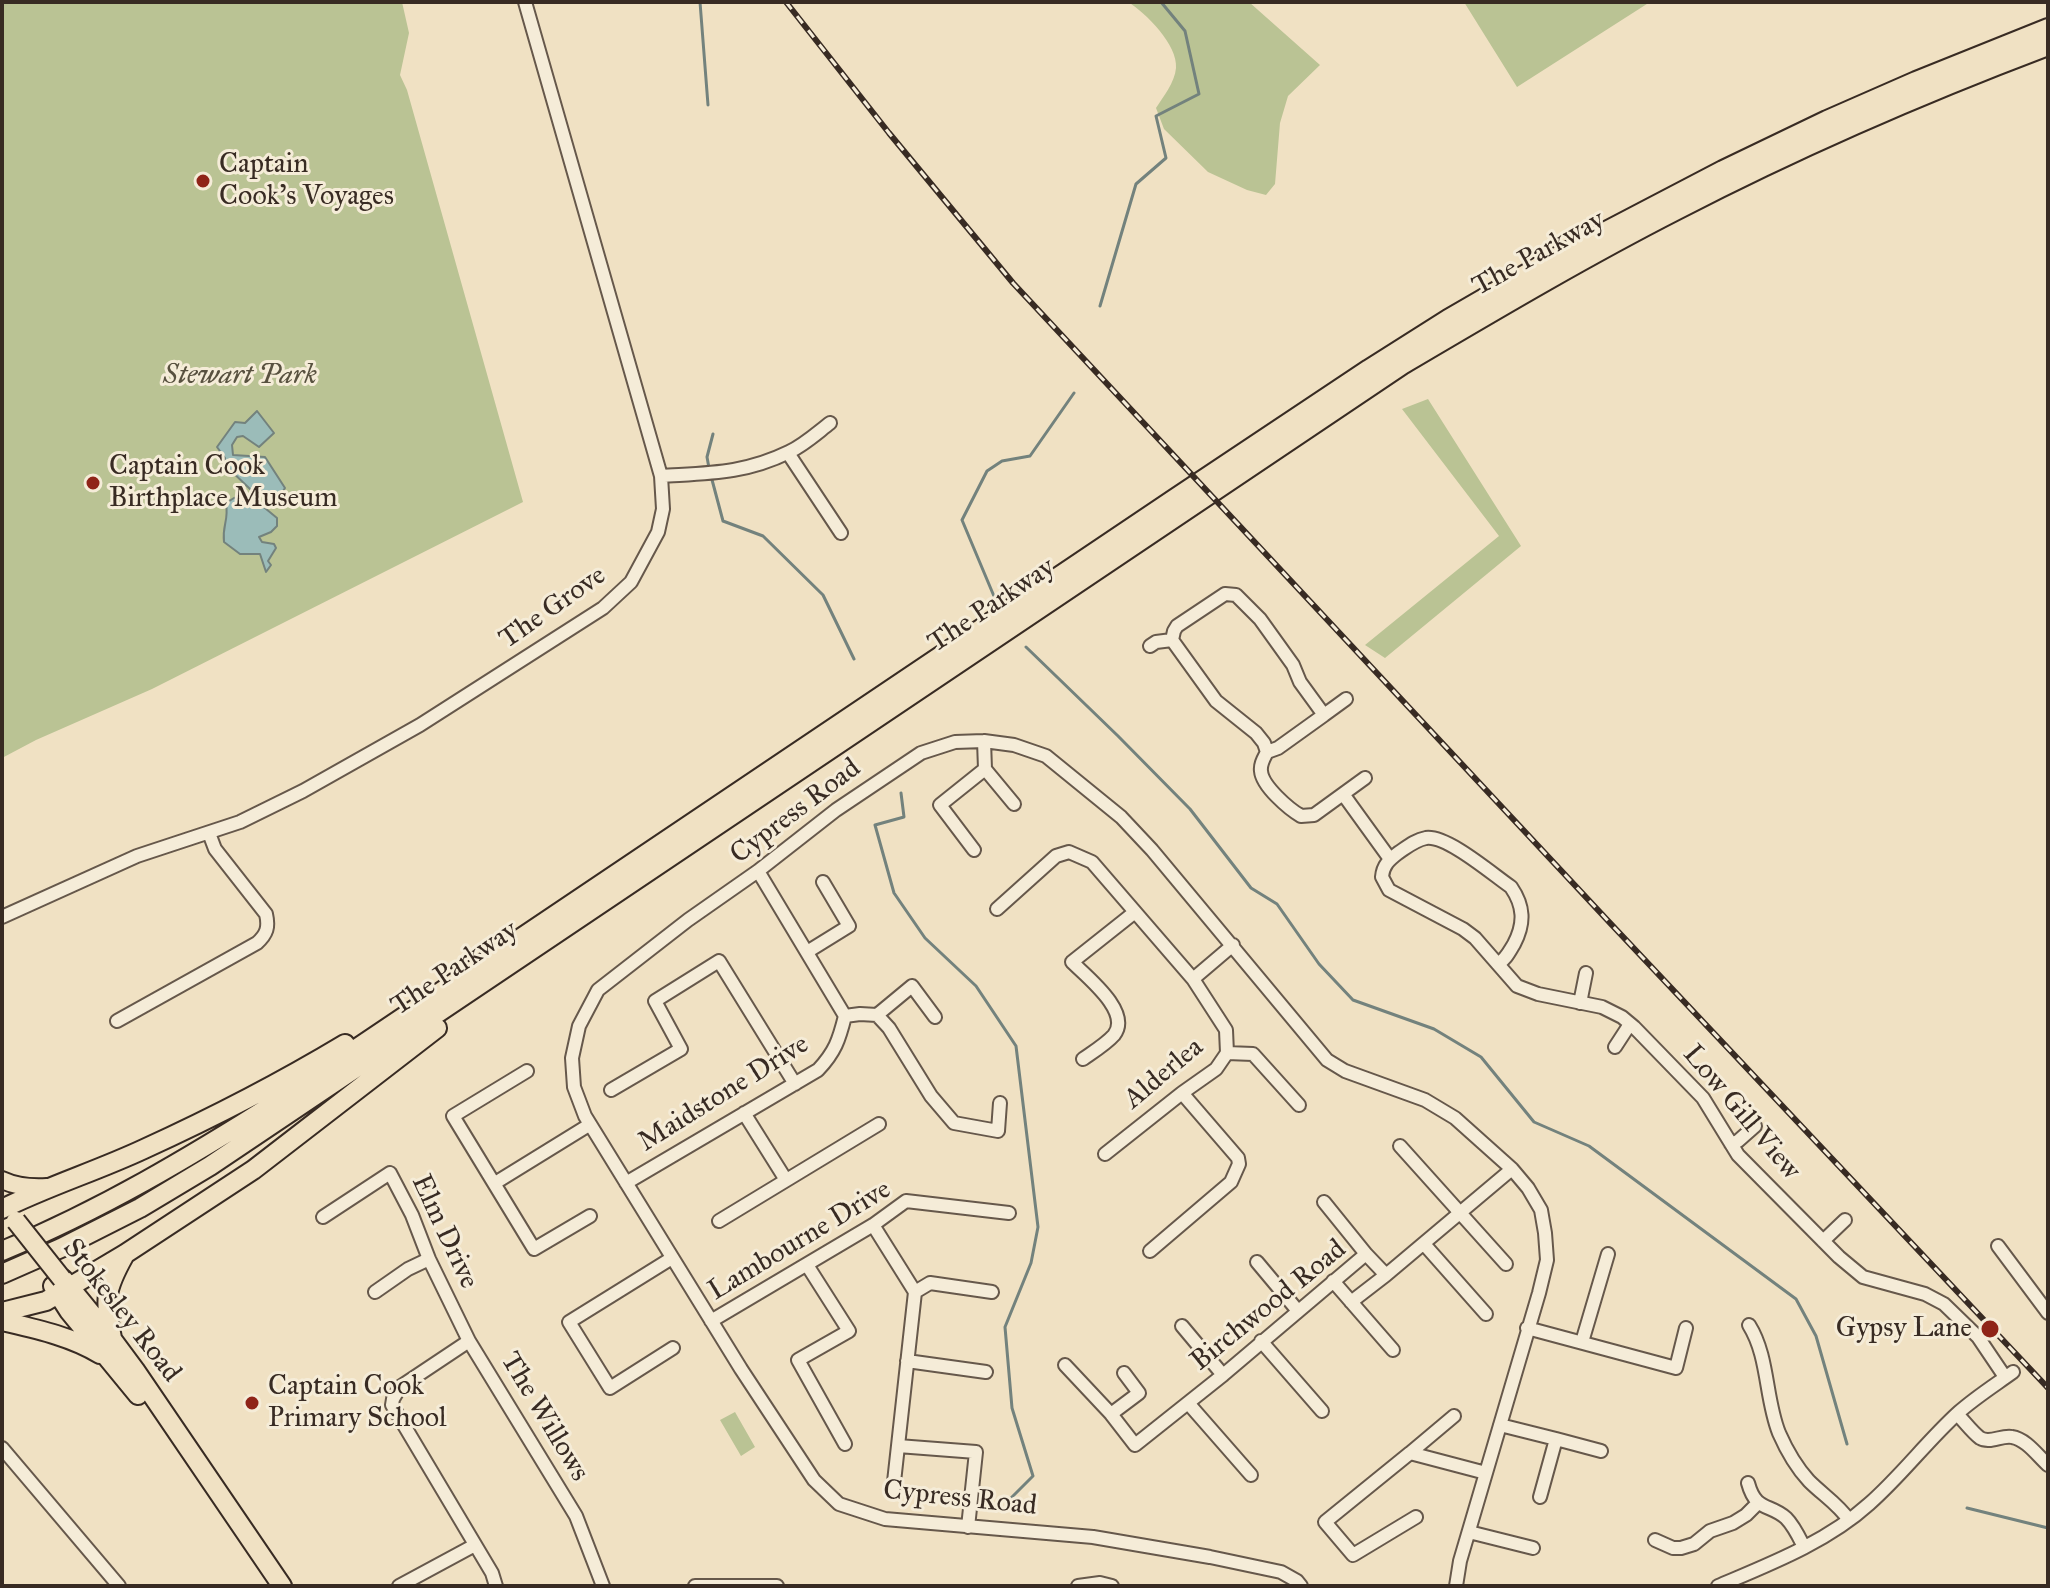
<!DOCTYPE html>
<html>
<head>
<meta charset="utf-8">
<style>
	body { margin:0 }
	#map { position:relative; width:2050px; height:1588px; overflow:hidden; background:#f0e1c3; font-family:"IM FELL Great Primer",serif }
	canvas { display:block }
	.frame { position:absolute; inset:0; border:4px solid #382b23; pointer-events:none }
</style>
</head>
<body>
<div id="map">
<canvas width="2050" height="1588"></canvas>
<div class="frame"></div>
</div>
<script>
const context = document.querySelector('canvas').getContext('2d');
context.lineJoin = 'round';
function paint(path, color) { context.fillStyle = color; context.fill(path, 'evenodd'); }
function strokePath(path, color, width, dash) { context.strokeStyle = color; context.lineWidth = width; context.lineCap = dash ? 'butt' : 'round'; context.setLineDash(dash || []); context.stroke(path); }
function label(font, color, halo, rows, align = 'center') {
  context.font = font + ' "IM FELL Great Primer",serif'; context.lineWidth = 6; context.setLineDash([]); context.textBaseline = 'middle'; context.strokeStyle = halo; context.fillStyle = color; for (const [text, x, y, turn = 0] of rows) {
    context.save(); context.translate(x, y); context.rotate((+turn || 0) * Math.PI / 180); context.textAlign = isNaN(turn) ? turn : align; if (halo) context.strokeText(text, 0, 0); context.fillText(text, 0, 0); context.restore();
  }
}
paint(new Path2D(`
	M2,2H402L409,33L400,75L407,90L523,502L152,689L36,740L2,758Z
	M1128,2H1249L1320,65L1288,96L1280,123L1275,184L1266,195L1247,190L1208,172L1164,129L1156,108C1163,97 1175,82 1176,68C1178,45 1146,13 1128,2Z
	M1464,2H1650L1517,87Z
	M1428,399L1521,546L1385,658L1365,645L1499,536L1402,409Z
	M735,1412L755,1447L741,1456L720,1420Z`), '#bac394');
const water = new Path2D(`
	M257,411L274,433L259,447L243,436L237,437L232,445L233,455L265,457L285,488L275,503L263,491L250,489L225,465V458L217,447L235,422L245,423Z
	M241,497L251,506L260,504L277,518V526L271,532L259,537L262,542L274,544L276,548L268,561L271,565L266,572L260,554H240L224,542C222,524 229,522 226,503L234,498Z`);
paint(water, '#9bbcb9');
strokePath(water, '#73827d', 2);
strokePath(new Path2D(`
	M700,2L708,105
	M1100,306L1136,184L1166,158L1156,116L1199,94L1185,31L1161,2
	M709,468L707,457L713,434
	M711,476L723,521L763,536L823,595L854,659
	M996,601L962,520L987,471L1002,461L1030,456L1074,393
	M1026,647L1118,736L1190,809L1251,888L1277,904L1319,964L1353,1000L1434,1029L1481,1057L1534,1122L1589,1146L1796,1299L1816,1336L1847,1444
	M901,793L904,817L875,825L894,893L925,938L976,986L1016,1046L1038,1227L1031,1263L1005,1327L1012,1408L1033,1476L1009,1500
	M1967,1508L2048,1528`), '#73827d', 3);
const minor = new Path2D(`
	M788,453L841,533
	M661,476C708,473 744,474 789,452C804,445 817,433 830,423
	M1225,594L1236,595L1260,619L1293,665L1300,682L1324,715L1278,748L1267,752L1264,743L1256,733L1216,701L1172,640L1174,631L1177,626Z
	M1150,646L1156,642L1172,640
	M1324,715L1346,699
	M1267,752C1264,758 1260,764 1261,771C1262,786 1289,809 1301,816L1314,815L1365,778
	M985,769L1014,804
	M1343,794L1390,859
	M974,850L940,805L985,769L984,741
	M997,909L1056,856L1069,852L1092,862L1193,979L1233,945
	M2,917L137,856L240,822L303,791L420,725L603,608L631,582L658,532L663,509L661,476L525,2
	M807,952L849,926L823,882
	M1498,964C1506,959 1509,952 1514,944C1525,923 1524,906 1511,887C1492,874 1447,835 1426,838C1415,840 1407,847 1398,853C1389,860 1383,865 1382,877L1389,890L1463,929L1475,938L1517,986L1538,994L1602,1007L1622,1017L1634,1027L1703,1098L1738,1155L1839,1257L1863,1277L1925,1294L1944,1304L1978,1337L2005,1377
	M1580,1003L1586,973
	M877,1015L912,986L935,1017
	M845,1016L860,1014L877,1015L889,1028L931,1096L954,1123L998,1131L1000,1103
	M117,1021L257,943C267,934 269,927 266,914L215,849L209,833
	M1615,1047L1630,1024
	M1227,1053L1253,1054L1299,1105
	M1083,1059C1093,1052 1106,1044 1114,1035C1132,1012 1087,977 1072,962L1135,912
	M527,1071L453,1116L534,1249L590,1216
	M611,1090L681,1049L655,1001L719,961L795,1084
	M744,1113L786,1180
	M1731,1144L1738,1141L1755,1126
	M1400,1146L1506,1264
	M1105,1154L1182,1093L1216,1069L1227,1053L1226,1030L1193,979
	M495,1183L589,1125
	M626,1183L818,1070C835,1052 839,1040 845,1016L758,871
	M1324,1202L1366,1254
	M323,1217L390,1173L412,1215L429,1259L469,1341
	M719,1221L879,1124
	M873,1225L915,1292L893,1491
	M1823,1241L1845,1220
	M1424,1244L1486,1314
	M1998,1246L2048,1313
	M1150,1251L1231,1182L1239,1164L1238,1158L1182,1093
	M672,1258L569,1322L610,1388L673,1348
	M1257,1262L1298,1311
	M807,1265L849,1331L798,1360L845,1444
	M1333,1281L1393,1350
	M375,1292L408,1269L429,1259
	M915,1292L930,1283L992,1292
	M1351,1302L1386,1275
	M711,1321L873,1225L906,1201L1009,1213
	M1749,1325C1769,1357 1765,1398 1779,1433C1786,1449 1797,1468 1809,1481C1823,1495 1838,1504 1849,1520
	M1182,1326L1223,1375
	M1527,1328L1676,1368L1686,1328
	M1261,1341L1322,1411
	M1582,1342L1608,1254
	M907,1361L986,1372
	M1065,1365L1111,1414L1135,1445L1223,1375L1366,1254L1386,1275L1512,1169
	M1188,1403L1251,1475
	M1111,1414L1139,1393L1124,1373
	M1957,1414C1964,1421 1972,1432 1980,1438C1990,1444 2001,1435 2012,1437C2026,1439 2038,1456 2048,1465
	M1500,1425L1556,1439L1540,1497
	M1556,1439L1601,1451
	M898,1446L976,1452L968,1527
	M2,1448L119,1586
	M1410,1453L1454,1416
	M1748,1483C1756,1512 1769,1503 1786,1518C1794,1526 1799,1537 1804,1547
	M1416,1517L1353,1555L1325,1522L1410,1453L1486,1473
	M1469,1532L1533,1548
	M1655,1540L1673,1548H1681L1694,1544L1710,1531L1733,1523L1746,1515L1758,1503
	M399,1586L475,1545
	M496,1586L492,1573L392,1405L393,1399L400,1387L469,1341L576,1516L603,1586
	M695,1586H777
	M1078,1586L1100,1583L1112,1586
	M1301,1586L1297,1581L1281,1572L1210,1557L1093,1537L885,1519L839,1504L814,1480L741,1369L585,1116L574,1087L572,1058L579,1026L598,990L688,920L758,871L836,810L921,753L955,742L984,741L1014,745L1046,756L1121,817L1152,850L1327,1060L1345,1071L1425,1100L1455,1118L1512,1169L1528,1188L1541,1210L1545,1233L1547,1260L1539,1293L1460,1561L1456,1586
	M1718,1586C1770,1564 1827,1542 1869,1504C1901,1476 1927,1441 1959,1412C1976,1397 1995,1385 2013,1372`);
const major = new Path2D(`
	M2,1180C17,1187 31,1188 47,1187`);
const highway = new Path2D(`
	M2,1209C48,1186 97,1171 144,1149C212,1118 280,1083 345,1044
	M2,1251C101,1210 190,1157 280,1100L1174,499L1369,369L1448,319L1543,264L1723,170L1827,120L1916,81L2048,28
	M2,1274L61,1248L140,1208L210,1166L1402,365C1492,312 1583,258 1677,210C1797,148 1921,94 2048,46
	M63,1279L112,1339L135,1370L282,1586
	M53,1286L69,1311L138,1395
	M2,1312L46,1301L125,1254L253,1170L437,1028
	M2,1321C36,1329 70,1336 100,1354
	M112,1338C104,1300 105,1290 124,1256`);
strokePath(minor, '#66584b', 16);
strokePath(major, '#382b23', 20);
strokePath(highway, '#382b23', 22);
strokePath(minor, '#f5ecd8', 12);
strokePath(major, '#f0e1c3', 16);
strokePath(highway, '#f0e1c3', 18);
const rail = new Path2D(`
	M786,2L889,133L1013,283L1611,924L2048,1388`);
strokePath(rail, '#382b23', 6);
strokePath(rail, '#f5ecd8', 3, [9]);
const highwayBridge = new Path2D(`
	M16,1221L62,1279`);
strokePath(highwayBridge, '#382b23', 22, []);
strokePath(highwayBridge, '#f0e1c3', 18);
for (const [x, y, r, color] of [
	[203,181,8,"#8f2418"],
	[93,483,8,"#8f2418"],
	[1990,1329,10,"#8f2418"],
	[252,1403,8,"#8f2418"]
]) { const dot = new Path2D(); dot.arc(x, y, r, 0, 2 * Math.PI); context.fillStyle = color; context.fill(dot); strokePath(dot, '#f5ecd8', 3); }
label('28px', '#382b23', '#f5ecd8', [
	["Captain",219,165],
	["Cook's Voyages",219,197],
	["Captain Cook",109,467],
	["Birthplace Museum",109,499],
	["Gypsy Lane",1972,1329,"right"],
	["Captain Cook",268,1387],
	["Primary School",268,1419]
], 'left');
label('28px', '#382b23', '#f5ecd8', [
	["The Parkway",1539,254,-29],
	["The Parkway",992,606,-34],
	["The Grove",553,608,-35],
	["Cypress Road",796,812,-37],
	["The Parkway",455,969,-34],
	["Alderlea",1164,1074,-40],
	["Maidstone Drive",724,1094,-32],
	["Low Gill View",1741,1113,50],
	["Elm Drive",444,1232,65],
	["Lambourne Drive",800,1241,-31],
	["Birchwood Road",1269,1306,-39],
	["Stokesley Road",121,1311,52],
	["The Willows",544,1417,59],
	["Cypress Road",960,1499,6]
]);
label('italic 28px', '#58513f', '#f5ecd8', [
	["Stewart Park",240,376]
]);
</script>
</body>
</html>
